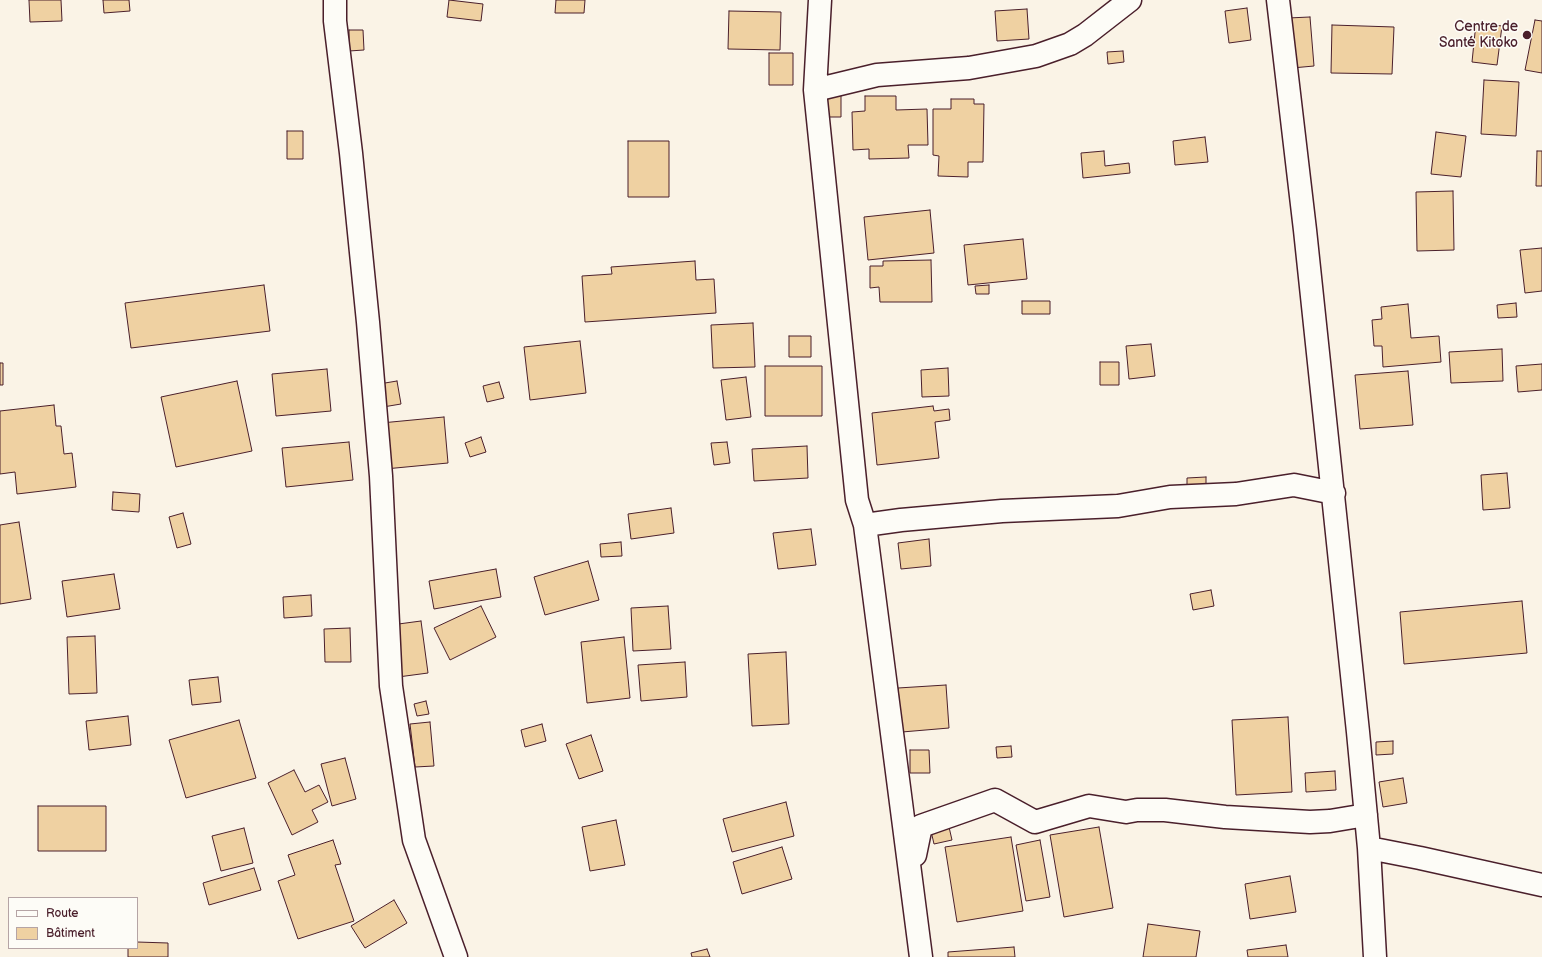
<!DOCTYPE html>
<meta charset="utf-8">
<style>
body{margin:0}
#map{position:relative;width:1542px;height:957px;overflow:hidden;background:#faf3e6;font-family:"Balsamiq Sans",sans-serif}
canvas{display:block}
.legend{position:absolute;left:8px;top:897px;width:130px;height:52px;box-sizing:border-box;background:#fdfcf7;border:1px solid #b5a4a5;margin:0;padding:5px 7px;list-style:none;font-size:12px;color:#4a1f2b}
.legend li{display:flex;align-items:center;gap:8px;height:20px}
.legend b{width:20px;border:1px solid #b5a4a5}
</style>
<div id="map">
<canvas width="1542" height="957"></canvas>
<ul class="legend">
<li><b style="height:5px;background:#fdfcf7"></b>Route</li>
<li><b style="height:11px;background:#efd1a2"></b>Bâtiment</li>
</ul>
</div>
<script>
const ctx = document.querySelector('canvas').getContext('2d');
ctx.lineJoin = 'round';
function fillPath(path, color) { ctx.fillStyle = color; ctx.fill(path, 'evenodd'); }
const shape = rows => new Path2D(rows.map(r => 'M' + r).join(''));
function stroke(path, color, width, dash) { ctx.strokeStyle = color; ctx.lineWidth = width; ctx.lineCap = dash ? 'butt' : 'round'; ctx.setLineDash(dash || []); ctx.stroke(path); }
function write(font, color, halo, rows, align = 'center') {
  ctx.font = font + ' "Balsamiq Sans",sans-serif'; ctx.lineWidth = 3; ctx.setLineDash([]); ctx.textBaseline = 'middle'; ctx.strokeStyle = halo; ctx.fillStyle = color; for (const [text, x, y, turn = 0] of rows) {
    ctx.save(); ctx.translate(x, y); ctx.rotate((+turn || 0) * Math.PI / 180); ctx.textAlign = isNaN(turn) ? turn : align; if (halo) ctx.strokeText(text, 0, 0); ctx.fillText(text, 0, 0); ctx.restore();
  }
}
const building = shape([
 [29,0,61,0,62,21,30,22,29,0],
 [103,0,129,0,130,11,104,13,103,0],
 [449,0,483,4,481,21,447,17,449,0],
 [556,0,585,0,584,13,555,13,556,0],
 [1247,8,1251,40,1229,43,1225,11,1247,8],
 [1027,9,1029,39,997,41,995,11,1027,9],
 [729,11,781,12,780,50,728,49,729,11],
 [1310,17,1314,66,1292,68,1288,18,1310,17],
 [1535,20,1542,21,1542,73,1525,70,1535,20],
 [1476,23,1502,26,1497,65,1472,62,1476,23],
 [1332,25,1394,27,1392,74,1331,73,1332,25],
 [349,30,363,30,364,50,349,51,349,30],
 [1123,51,1124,62,1108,64,1107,52,1123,51],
 [769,53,793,53,793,85,769,85,769,53],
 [1484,80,1519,82,1516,136,1481,134,1484,80],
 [841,92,841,117,825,117,824,93,841,92],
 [865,96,896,96,896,110,927,109,928,145,908,145,909,158,869,159,869,149,853,150,852,112,865,111,865,96],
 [951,99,974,99,974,104,984,104,983,162,968,162,968,177,938,176,939,156,933,155,933,109,951,109,951,99],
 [287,131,303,131,303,159,287,159,287,131],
 [1436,132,1466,136,1461,177,1431,174,1436,132],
 [1205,137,1208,162,1175,165,1173,141,1205,137],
 [628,141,669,141,669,197,628,197,628,141],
 [1104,151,1105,166,1129,163,1130,173,1083,178,1081,153,1104,151],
 [1537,151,1542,151,1542,186,1536,186,1537,151],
 [1453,191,1454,250,1417,251,1416,192,1453,191],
 [930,210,934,253,868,260,864,217,930,210],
 [1023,239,1027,279,968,285,964,245,1023,239],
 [1542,248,1542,291,1525,293,1520,250,1542,248],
 [931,260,932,302,880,302,879,287,870,288,870,266,883,266,883,261,931,260],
 [695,261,696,280,714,279,716,313,585,322,582,276,612,274,611,267,695,261],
 [264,285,270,331,131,348,125,303,264,285],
 [989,285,989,294,976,294,975,286,989,285],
 [1022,301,1050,301,1050,314,1022,314,1022,301],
 [1516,303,1517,317,1498,318,1497,305,1516,303],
 [1408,304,1411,338,1439,336,1441,362,1383,367,1382,346,1374,346,1372,320,1382,319,1381,307,1408,304],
 [753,323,755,367,713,368,711,325,753,323],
 [789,336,811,336,811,357,789,357,789,336],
 [580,341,586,393,530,400,524,347,580,341],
 [1151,344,1155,376,1129,379,1126,346,1151,344],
 [1502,349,1503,381,1451,383,1449,352,1502,349],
 [1100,362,1119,362,1119,385,1100,385,1100,362],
 [0,363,3,363,3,385,0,385,0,363],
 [1542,364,1542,390,1518,392,1516,366,1542,364],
 [765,366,822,366,822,416,765,416,765,366],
 [948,368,949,396,922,397,921,370,948,368],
 [327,369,331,411,276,416,272,374,327,369],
 [1408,371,1413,425,1360,429,1355,375,1408,371],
 [746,377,751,417,726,420,721,380,746,377],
 [237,381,252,451,176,467,161,397,237,381],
 [397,381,401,404,383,407,379,384,397,381],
 [499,382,504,398,487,402,483,386,499,382],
 [54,405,56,426,61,426,64,454,72,453,76,487,17,494,15,472,0,474,0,411,54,405],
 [933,406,934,411,949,409,950,420,935,422,939,458,877,465,872,413,933,406],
 [444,417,448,463,385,469,381,423,444,417],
 [481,437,486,452,470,457,465,443,481,437],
 [349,442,353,480,286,487,282,448,349,442],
 [727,442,730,463,714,465,711,443,727,442],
 [807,446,808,478,754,481,752,449,807,446],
 [1507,473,1510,508,1483,510,1481,475,1507,473],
 [1206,477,1206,489,1187,489,1187,478,1206,477],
 [113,492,140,494,139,512,112,510,113,492],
 [671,508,674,533,631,539,628,514,671,508],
 [183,513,191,544,177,548,169,517,183,513],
 [19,522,31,599,0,604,0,525,19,522],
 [811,529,816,565,778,569,773,533,811,529],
 [929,539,931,566,901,569,898,543,929,539],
 [621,542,622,556,601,557,600,544,621,542],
 [588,561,599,600,545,615,534,577,588,561],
 [496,569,501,597,434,609,429,581,496,569],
 [114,574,120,609,67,617,62,581,114,574],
 [1211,590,1214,606,1193,610,1190,594,1211,590],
 [311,595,312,616,284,618,283,597,311,595],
 [1522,601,1527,653,1404,664,1400,612,1522,601],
 [481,606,496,637,450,660,434,628,481,606],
 [668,606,671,649,633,651,631,608,668,606],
 [421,621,428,673,398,677,391,625,421,621],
 [350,628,351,662,325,662,324,629,350,628],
 [95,636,97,693,69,694,67,637,95,636],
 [624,637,630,698,587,703,581,642,624,637],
 [786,652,789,724,752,726,748,654,786,652],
 [685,662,687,697,641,701,638,665,685,662],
 [218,677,221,702,192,705,189,680,218,677],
 [946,685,949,728,902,732,898,688,946,685],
 [426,701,429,714,417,716,414,704,426,701],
 [128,716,131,745,89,750,86,721,128,716],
 [1288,717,1292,792,1236,795,1232,720,1288,717],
 [239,720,256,778,186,798,169,740,239,720],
 [430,722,434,766,415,767,410,724,430,722],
 [542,724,546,741,525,747,521,730,542,724],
 [591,735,603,771,579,779,566,744,591,735],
 [1393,741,1393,754,1376,755,1376,742,1393,741],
 [1011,746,1012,757,997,758,996,747,1011,746],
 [910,750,929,750,930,773,910,773,910,750],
 [345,758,356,799,332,806,321,764,345,758],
 [294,770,305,792,319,785,328,802,312,810,318,822,292,835,268,783,294,770],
 [1335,771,1336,790,1306,792,1305,773,1335,771],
 [1403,778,1407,803,1383,807,1379,782,1403,778],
 [786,802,794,836,732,852,723,819,786,802],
 [38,806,106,806,106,851,38,851,38,806],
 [616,820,625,865,590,871,582,827,616,820],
 [949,827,952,840,934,844,931,831,949,827],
 [1099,827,1113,908,1064,917,1050,835,1099,827],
 [244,828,253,863,221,871,212,836,244,828],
 [1011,837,1023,911,957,922,945,847,1011,837],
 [333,840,341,864,335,865,354,921,298,939,278,881,295,875,288,855,333,840],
 [1040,840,1050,897,1026,901,1016,845,1040,840],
 [782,847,792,879,742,894,733,862,782,847],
 [254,868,261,890,209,905,203,883,254,868],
 [1290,876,1296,912,1250,919,1245,884,1290,876],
 [394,900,407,923,365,948,351,926,394,900],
 [1148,924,1200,931,1196,957,1143,957,1148,924],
 [137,942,168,943,168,957,128,957,128,948,137,948,137,942],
 [1286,945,1288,957,1248,957,1247,950,1286,945],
 [1014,947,1015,957,948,957,948,952,1014,947],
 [707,949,710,957,692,957,691,953,707,949]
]);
const street = shape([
 [335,0,335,21,351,153,368,322,381,476,391,686,414,840,456,957],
 [820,0,815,90,857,500,865,525,921,957],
 [1278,0,1305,230,1358,732,1369,848,1375,957],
 [815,90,877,75,969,68,1036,56,1070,44,1085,35,1130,0],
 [865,525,901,520,1002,511,1118,506,1170,497,1236,494,1294,485,1334,493],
 [1369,848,1420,858,1542,885],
 [915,855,921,826,995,800,1035,822,1089,806,1126,812,1137,810,1165,810,1225,817,1310,822,1330,821,1366,815]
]);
const markers = [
 [1527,35,5,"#4a1f2b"]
];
const poiNames = [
 ["Centre de",1518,27],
 ["Santé Kitoko",1518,43]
];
fillPath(building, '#efd1a2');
stroke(building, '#4a1f2b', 1);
stroke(street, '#4a1f2b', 25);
stroke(street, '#fdfcf7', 22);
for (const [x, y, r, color] of markers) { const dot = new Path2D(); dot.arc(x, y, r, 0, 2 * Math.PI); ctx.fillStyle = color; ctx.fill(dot); stroke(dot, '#fdfcf7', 1.5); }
write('14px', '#4a1f2b', '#fdfcf7', poiNames, 'right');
</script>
